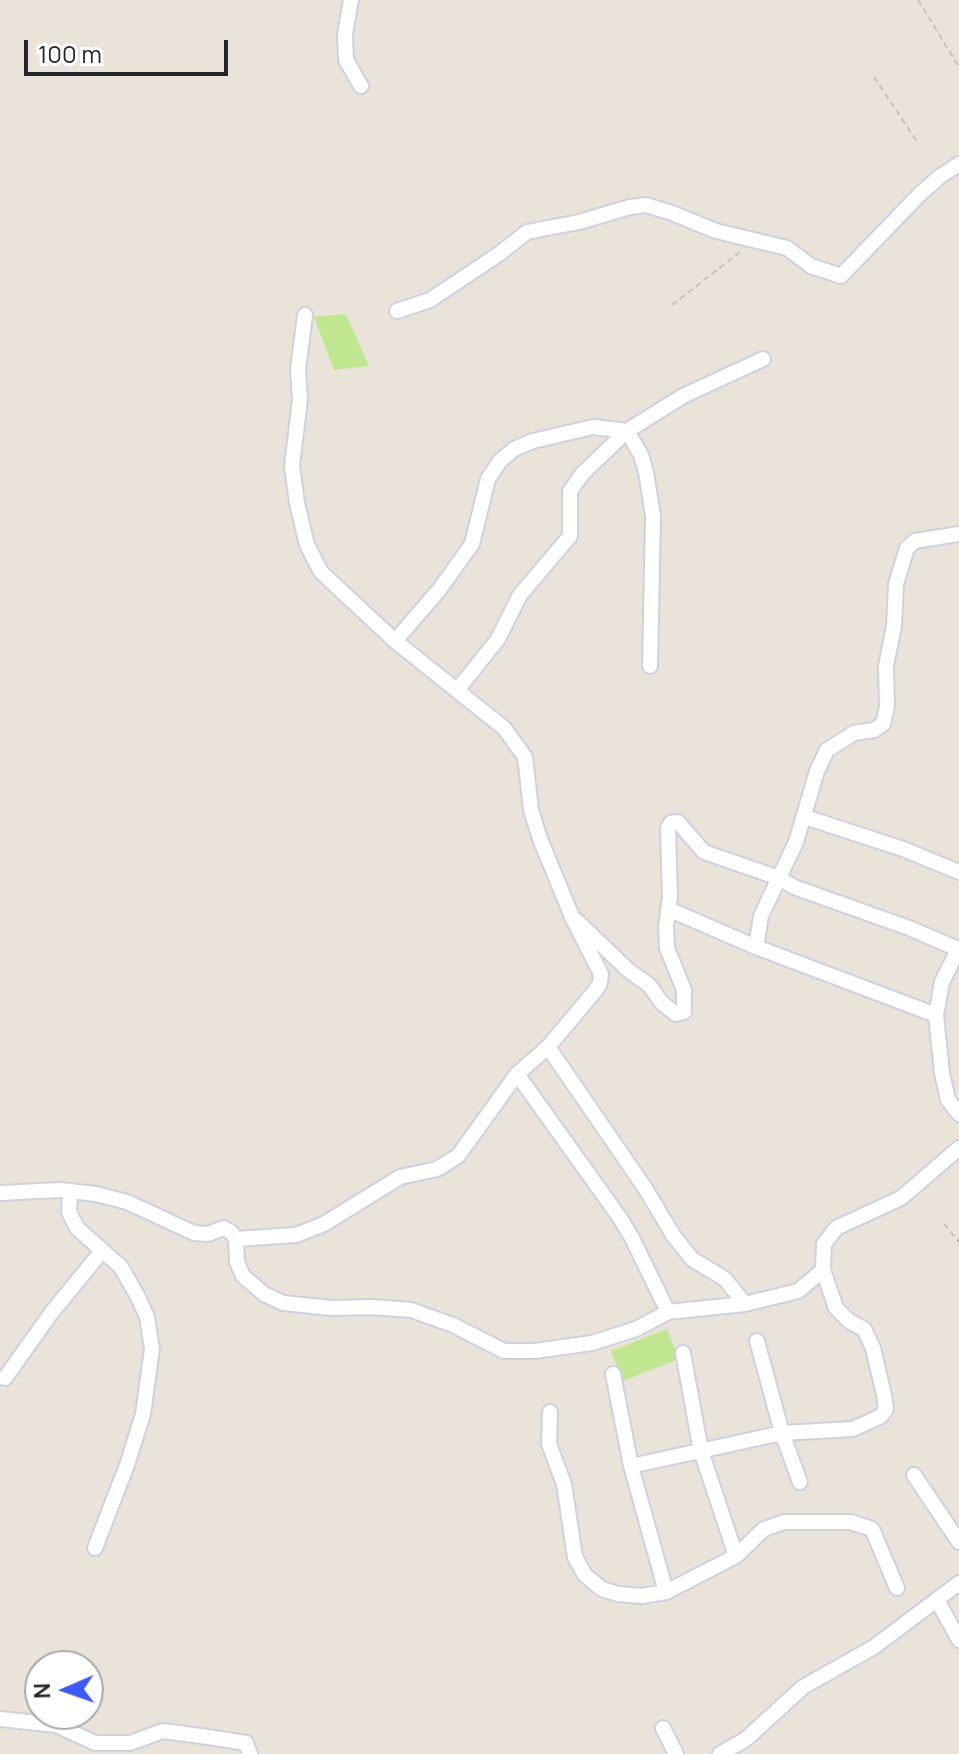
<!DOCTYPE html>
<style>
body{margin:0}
#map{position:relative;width:959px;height:1754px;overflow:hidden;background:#eae3d9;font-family:Manrope,sans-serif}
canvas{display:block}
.north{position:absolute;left:24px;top:1650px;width:80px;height:80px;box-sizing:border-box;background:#fff;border:2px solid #a9a9a9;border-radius:50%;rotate:268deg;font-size:22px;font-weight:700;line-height:32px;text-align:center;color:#272727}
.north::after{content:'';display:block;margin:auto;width:28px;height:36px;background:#3d5bf3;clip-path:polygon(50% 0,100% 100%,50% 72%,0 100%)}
.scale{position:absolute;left:24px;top:40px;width:204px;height:36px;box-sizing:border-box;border:4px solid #272727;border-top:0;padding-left:10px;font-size:24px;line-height:28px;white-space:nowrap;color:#272727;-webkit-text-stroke:6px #fff;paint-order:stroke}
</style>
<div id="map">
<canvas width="959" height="1754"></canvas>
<div class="north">N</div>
<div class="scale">100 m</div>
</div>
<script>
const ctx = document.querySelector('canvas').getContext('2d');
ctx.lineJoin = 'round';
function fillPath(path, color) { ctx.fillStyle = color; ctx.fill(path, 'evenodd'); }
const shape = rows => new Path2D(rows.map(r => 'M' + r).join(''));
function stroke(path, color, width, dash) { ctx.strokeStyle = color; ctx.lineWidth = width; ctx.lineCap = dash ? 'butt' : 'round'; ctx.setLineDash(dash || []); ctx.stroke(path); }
const pitch = shape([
 [346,314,369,366,334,370,314,317],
 [667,1329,679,1359,623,1381,611,1351]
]);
const path = shape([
 [918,0,959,67],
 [874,77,916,140,914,142],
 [672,305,740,252],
 [944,1224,959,1242]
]);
const street = shape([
 [351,0,345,34,346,60,361,86],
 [397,311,430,300,499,254,527,232,579,222,630,207,646,205,672,213,716,231,787,248,811,266,841,276,919,195,939,177,959,164],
 [395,641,439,590,472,544,488,479,500,461,514,449,533,441,593,427,627,431,641,455,646,472,653,516,650,666],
 [458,689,498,639,520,595,570,536,570,491,583,473,627,431,683,396,763,359],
 [805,817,903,849,959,872],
 [668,909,756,947,936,1015],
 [577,921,628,970,649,985,662,1003,676,1014,684,1012,684,990,667,948,666,926,670,898,668,828,671,823,678,822,704,852,779,878,796,842,817,771,827,750,854,733,874,730,883,724,887,707,886,666,894,626,896,584,907,548,915,541,959,534],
 [756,947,761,916,779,878,794,887,909,928,958,949],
 [959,948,942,982,936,1015,942,1073,948,1100,959,1114],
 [548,1047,645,1188,673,1235,692,1259,725,1279,745,1304],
 [517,1074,620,1218,632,1238,668,1312],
 [70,1191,69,1212,77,1228,121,1267,138,1297,147,1317,152,1349,143,1414,127,1465,95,1548],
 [0,1193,60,1190,96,1194,127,1202,194,1233,208,1234,224,1228,231,1232,236,1239,237,1262,243,1276,264,1294,283,1303,332,1308,372,1307,411,1310,453,1325,504,1351,535,1351,592,1343,636,1329,668,1312,745,1304,798,1291,823,1270,824,1244,836,1228,901,1198,959,1148],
 [236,1239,296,1235,324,1224,400,1177,437,1169,458,1156,517,1074,548,1047,595,991,600,983,601,974,573,919,540,839,531,810,525,757,504,728,395,641,321,572,307,545,297,503,292,466,300,399,298,369,305,315],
 [757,1341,782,1433,800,1482],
 [683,1353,701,1451,736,1556],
 [613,1374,631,1466,666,1592],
 [5,1378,52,1312,102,1251],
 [550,1412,549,1444,564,1484,575,1557,585,1575,602,1589,618,1594,642,1596,666,1592,736,1556,764,1529,784,1522,851,1522,872,1529,897,1588],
 [631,1466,782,1433,853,1429,881,1416,886,1409,884,1395,873,1348,864,1329,849,1321,836,1308,823,1270],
 [914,1475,959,1542],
 [937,1600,959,1640],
 [0,1719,56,1725,95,1743,130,1743,163,1731,208,1737,246,1743,250,1754],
 [663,1728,676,1754],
 [720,1754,746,1739,803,1687,874,1647,959,1583]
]);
fillPath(pitch, '#c1e692');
stroke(street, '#ced1e0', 18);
stroke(path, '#c3c3c3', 2, [6, 4]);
stroke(street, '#fff', 14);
</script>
